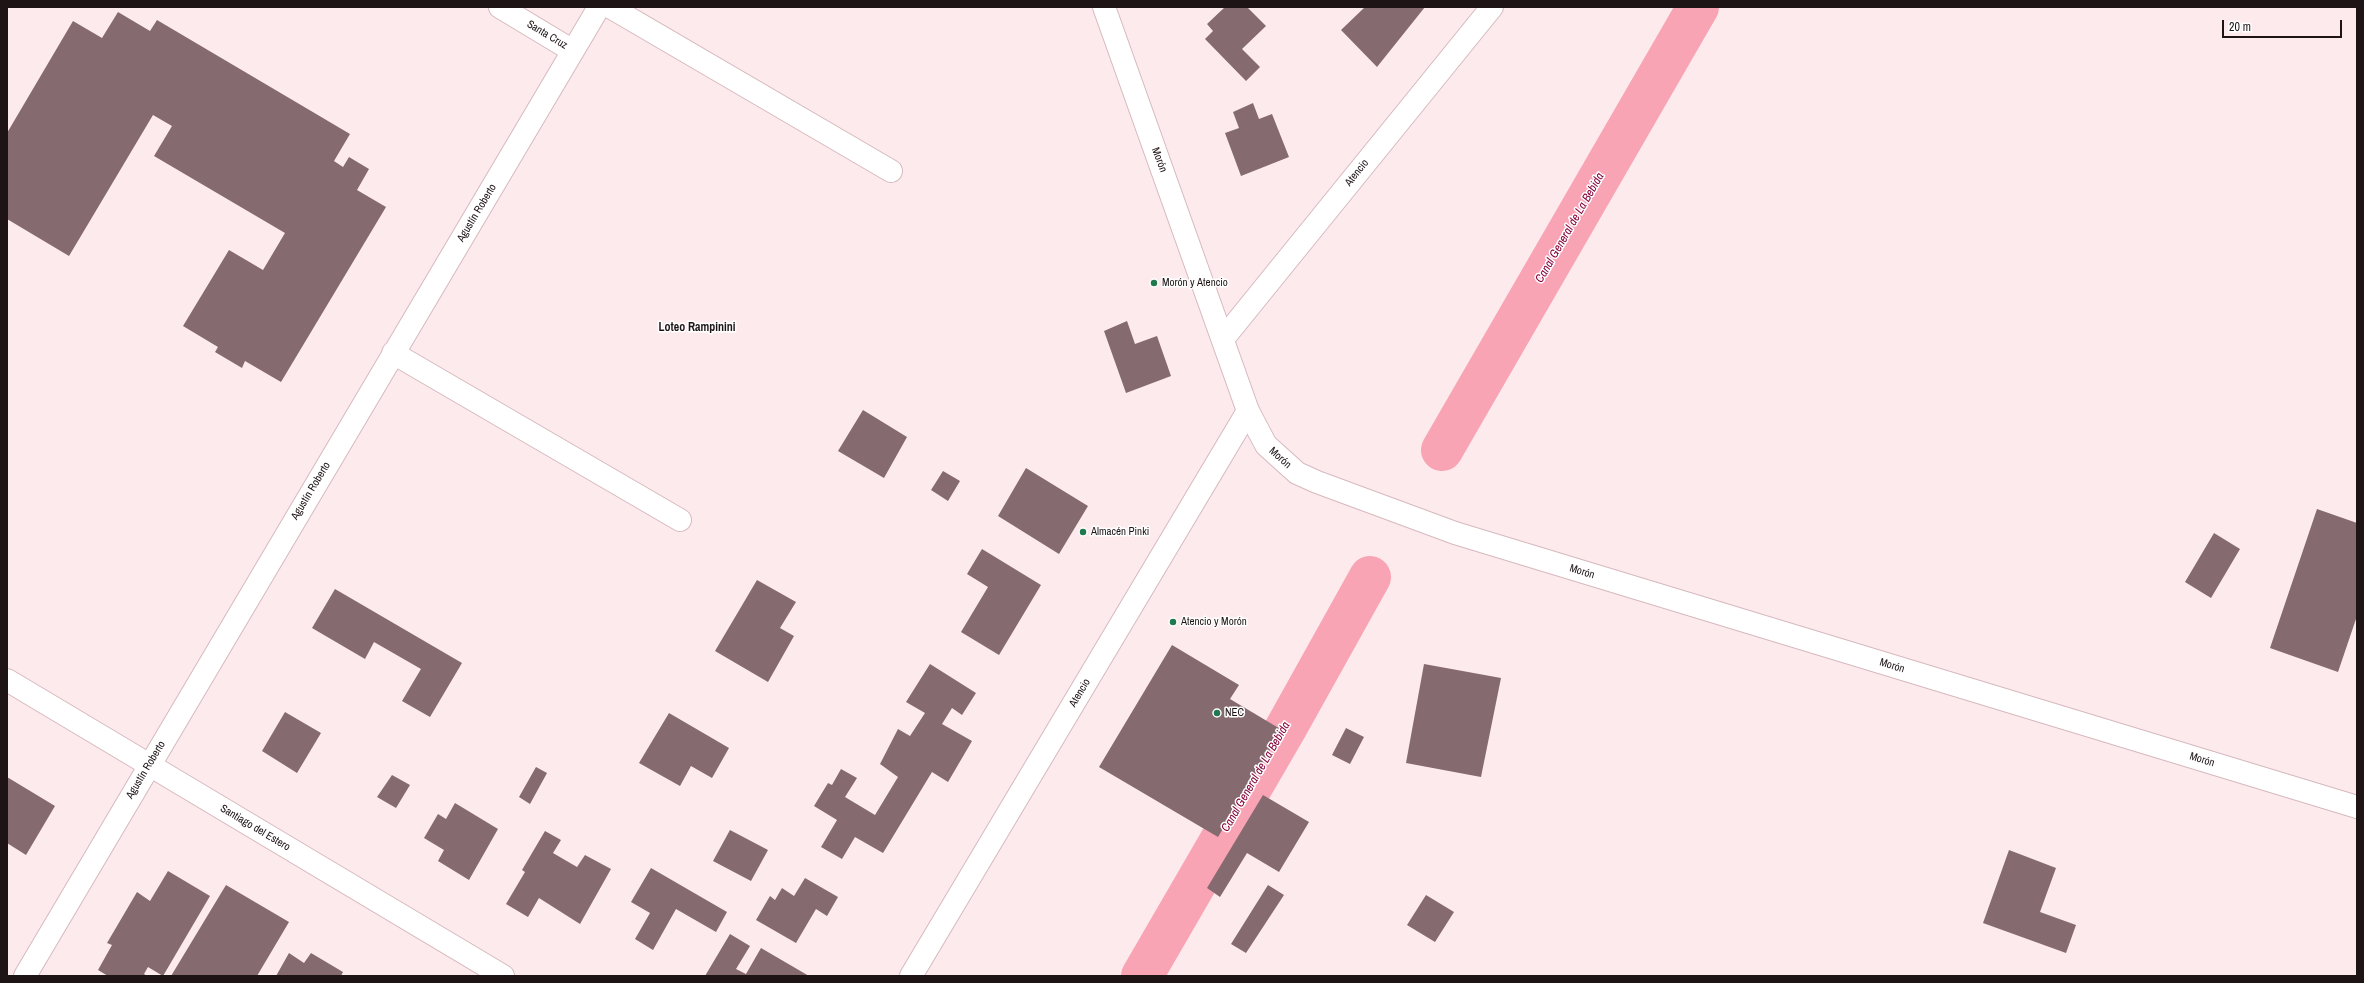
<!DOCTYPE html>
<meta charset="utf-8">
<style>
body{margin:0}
#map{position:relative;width:2364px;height:983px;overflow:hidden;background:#fdeaed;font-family:"Archivo Narrow",sans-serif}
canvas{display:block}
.frame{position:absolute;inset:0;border:8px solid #1e1416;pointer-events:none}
.scale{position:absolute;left:2222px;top:20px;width:120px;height:18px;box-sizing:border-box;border:2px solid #1e1416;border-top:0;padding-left:5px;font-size:12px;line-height:14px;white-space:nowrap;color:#1e1416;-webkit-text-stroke:3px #fff;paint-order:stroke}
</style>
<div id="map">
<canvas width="2364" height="983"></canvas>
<div class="frame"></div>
<div class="scale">20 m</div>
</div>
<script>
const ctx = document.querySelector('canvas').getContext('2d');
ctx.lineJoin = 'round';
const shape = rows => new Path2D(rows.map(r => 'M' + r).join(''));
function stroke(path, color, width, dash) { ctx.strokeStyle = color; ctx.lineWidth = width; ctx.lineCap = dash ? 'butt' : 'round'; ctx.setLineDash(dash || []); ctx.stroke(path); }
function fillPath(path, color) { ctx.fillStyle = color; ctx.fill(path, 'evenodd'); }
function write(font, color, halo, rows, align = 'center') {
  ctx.font = font + ' "Archivo Narrow",sans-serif'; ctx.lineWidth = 3; ctx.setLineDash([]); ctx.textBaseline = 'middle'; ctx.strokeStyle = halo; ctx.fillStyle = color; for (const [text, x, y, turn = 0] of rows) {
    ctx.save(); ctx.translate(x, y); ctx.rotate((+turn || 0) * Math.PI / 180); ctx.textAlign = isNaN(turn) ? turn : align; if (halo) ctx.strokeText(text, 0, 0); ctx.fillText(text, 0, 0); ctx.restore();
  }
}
const canal = shape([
 [1442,450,1698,7],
 [1142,976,1287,726,1370,577]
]);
const building = shape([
 [1225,7,1247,7,1266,26,1242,49,1260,67,1246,81,1205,39,1213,31,1207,24],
 [1365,7,1425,7,1377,67,1341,30],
 [118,12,150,31,157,20,350,134,334,161,343,167,349,157,369,169,357,190,386,207,281,382,245,361,242,368,215,352,218,347,183,326,229,250,263,270,285,233,154,156,172,126,153,115,69,256,7,219,7,133,73,21,102,38],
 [1253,103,1259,119,1272,114,1289,157,1241,176,1225,133,1239,128,1233,112],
 [1127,321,1135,344,1157,336,1171,376,1126,393,1104,331],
 [863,410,907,437,884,478,838,451],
 [1026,468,1088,506,1059,554,998,516],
 [943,471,960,481,948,501,931,490],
 [2317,509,2357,523,2357,616,2338,672,2270,648],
 [2214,533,2240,549,2211,598,2185,582],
 [982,549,1041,585,999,655,961,632,988,587,967,574],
 [757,580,796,602,780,628,794,636,768,682,715,651],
 [335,589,462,663,430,717,402,701,421,669,374,642,365,659,312,628],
 [1172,645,1239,685,1230,699,1282,730,1218,837,1099,767],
 [930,664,976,693,962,715,952,708,942,724,972,741,948,782,932,772,883,853,855,837,842,859,821,847,837,820,814,806,828,783,832,785,841,769,857,778,845,797,875,815,898,777,880,764,898,729,910,736,925,713,906,702],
 [1424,664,1501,678,1481,777,1406,763],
 [285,712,321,733,297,773,262,751],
 [669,713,729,748,712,778,691,766,680,786,639,763],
 [1346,728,1364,737,1350,764,1332,755],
 [536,767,547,773,530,804,519,797],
 [392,775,410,785,396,808,377,797],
 [7,777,55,806,26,855,7,843],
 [1263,795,1309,822,1279,872,1247,853,1220,897,1207,888],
 [455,803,498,829,469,880,438,861,444,850,424,838,438,814,446,819],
 [730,830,768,850,751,881,713,861],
 [545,831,561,840,553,853,577,867,585,855,611,869,580,924,539,898,528,917,506,904,525,872,522,870],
 [2009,850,2056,868,2040,912,2076,925,2066,953,1983,923],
 [651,868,727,912,716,932,676,909,653,950,635,939,650,913,631,902],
 [168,871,210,896,163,976,148,967,144,974,147,976,108,976,98,970,112,945,107,943,137,892,150,901],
 [805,878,838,897,827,916,816,909,796,943,756,920,770,896,775,900,782,888,794,896],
 [226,885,289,922,257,976,171,976],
 [1268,885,1284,895,1246,953,1231,944],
 [1426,895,1454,912,1435,942,1407,925],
 [730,934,750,946,736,969,746,974,761,948,809,976,705,976],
 [289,953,304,963,311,953,343,972,341,976,276,976]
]);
const minor = shape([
 [500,7,573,51],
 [610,7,891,171],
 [1223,339,1492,7],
 [393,353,680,520],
 [7,680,503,976],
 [25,976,599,7],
 [911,976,1248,411]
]);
const tertiary = shape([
 [1104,7,1248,411,1266,445,1297,473,1317,482,1455,533,2357,807]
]);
const markers = [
 [1154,283,4,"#20794e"],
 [1083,532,4,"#20794e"],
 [1173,622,4,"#20794e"],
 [1217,713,4,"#20794e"]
];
const streetNames = [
 ["Santa Cruz",547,35,31],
 ["Morón",1159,160,70],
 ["Atencio",1357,173,-51],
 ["Agustín Roberto",477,213,-59],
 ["Morón",1280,458,42],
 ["Agustín Roberto",311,491,-59],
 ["Morón",1582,572,17],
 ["Morón",1892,666,17],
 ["Atencio",1080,693,-59],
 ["Morón",2202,760,17],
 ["Agustín Roberto",146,770,-59],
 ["Santiago del Estero",255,828,31]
];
const poiNames = [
 ["Morón y Atencio",1162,283],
 ["Almacén Pinki",1091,532],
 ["Atencio y Morón",1181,622],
 ["NEC",1225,713]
];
const waterNames = [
 ["Canal General de La Bebida",1570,228,-60],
 ["Canal General de La Bebida",1256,777,-60]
];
const neighbourhoodNames = [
 ["Loteo Rampinini",697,328]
];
stroke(canal, '#f9a4b4', 42);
fillPath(building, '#856a6f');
stroke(minor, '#d6b9be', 24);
stroke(tertiary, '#d6b9be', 24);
stroke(minor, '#fff', 22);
stroke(tertiary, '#fff', 22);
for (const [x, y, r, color] of markers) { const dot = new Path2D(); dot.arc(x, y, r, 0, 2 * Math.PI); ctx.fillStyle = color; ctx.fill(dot); stroke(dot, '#fff', 1.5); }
write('11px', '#1e1416', '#fff', streetNames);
write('11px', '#1e1416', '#fff', poiNames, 'left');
write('italic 12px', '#850238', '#fff', waterNames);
write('bold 12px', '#1e1416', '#fff', neighbourhoodNames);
</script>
